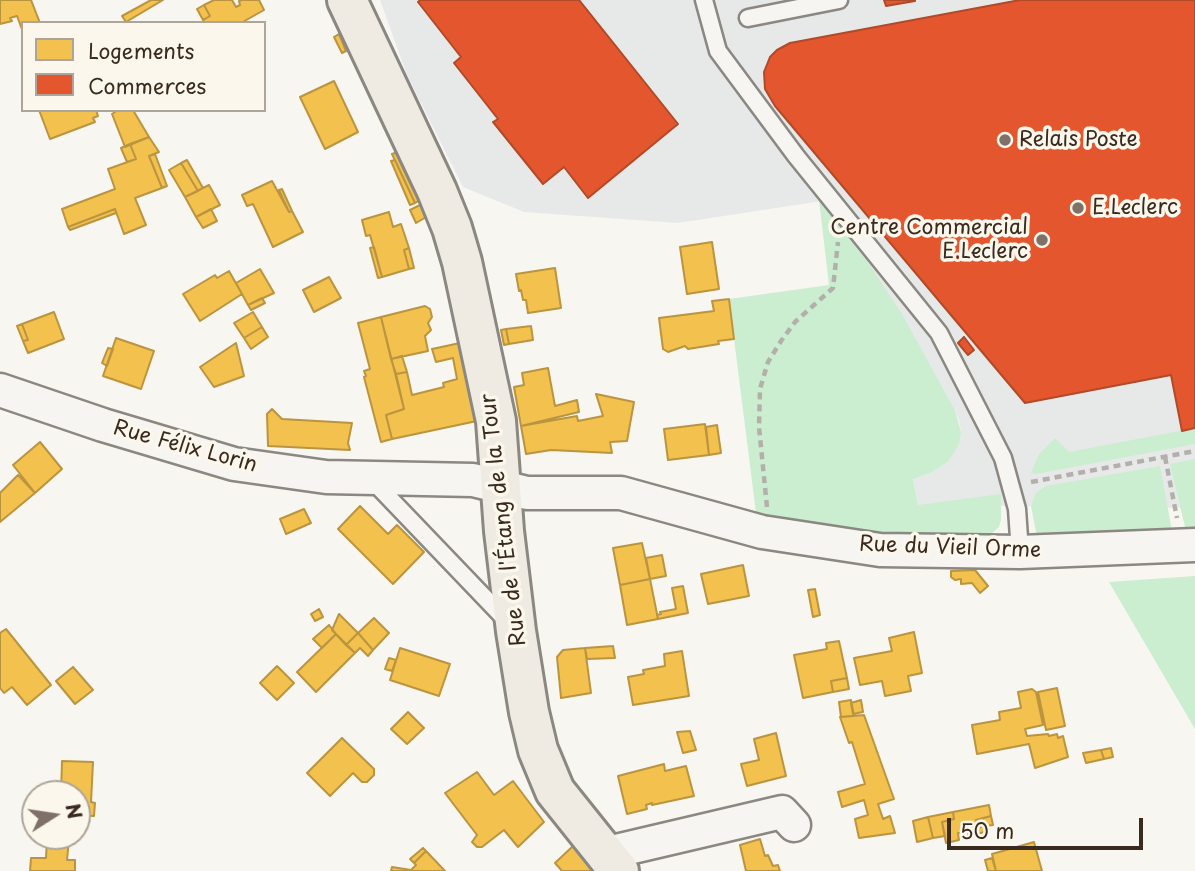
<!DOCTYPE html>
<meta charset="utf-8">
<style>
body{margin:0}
#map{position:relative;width:1195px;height:871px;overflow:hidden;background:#f8f6f0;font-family:"Playpen Sans",sans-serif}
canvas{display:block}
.legend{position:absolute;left:21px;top:21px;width:245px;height:91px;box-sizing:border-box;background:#fbf7ec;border:2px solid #aea59a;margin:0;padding:9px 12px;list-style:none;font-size:21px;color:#3b2a1e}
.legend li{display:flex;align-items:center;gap:14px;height:35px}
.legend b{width:35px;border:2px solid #aea59a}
.north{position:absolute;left:21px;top:780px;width:70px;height:70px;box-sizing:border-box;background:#fbf7ec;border:2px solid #aea59a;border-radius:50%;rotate:78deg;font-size:19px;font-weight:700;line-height:28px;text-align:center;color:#3b2a1e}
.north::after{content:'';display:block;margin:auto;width:24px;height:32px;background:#7d7168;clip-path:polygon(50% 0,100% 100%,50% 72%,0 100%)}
.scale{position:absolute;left:947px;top:818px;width:196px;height:32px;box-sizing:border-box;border:4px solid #3b2a1e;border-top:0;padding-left:9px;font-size:21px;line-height:24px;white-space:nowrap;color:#3b2a1e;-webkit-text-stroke:5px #fbf7ec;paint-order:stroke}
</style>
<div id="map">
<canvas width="1195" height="871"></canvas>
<ul class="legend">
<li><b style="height:19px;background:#f2c14e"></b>Logements</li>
<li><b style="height:19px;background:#e4572e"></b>Commerces</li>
</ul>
<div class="north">N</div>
<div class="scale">50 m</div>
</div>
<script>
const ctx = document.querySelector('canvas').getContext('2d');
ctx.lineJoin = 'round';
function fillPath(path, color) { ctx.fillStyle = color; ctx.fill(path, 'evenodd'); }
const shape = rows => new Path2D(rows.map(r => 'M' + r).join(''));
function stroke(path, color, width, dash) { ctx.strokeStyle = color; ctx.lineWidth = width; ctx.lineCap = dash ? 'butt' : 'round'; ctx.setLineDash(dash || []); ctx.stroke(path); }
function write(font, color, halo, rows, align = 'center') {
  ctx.font = font + ' "Playpen Sans",sans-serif'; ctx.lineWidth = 7; ctx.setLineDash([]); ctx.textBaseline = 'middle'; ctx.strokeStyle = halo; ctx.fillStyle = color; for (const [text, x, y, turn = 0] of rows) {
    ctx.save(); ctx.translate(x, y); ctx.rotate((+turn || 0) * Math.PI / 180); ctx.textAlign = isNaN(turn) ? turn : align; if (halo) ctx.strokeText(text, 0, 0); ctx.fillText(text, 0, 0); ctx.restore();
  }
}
const built = shape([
 [380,0,1195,0,1195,508,918,505,913,478,932,472,948,462,961,432,959,420,955,410,921,349,828,200,678,223,524,212,463,187,407,75]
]);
const green = shape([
 [819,200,867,261,902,314,955,410,961,432,959,444,948,462,932,472,913,479,918,505,1001,494,1001,520,999,527,991,534,968,540,828,530,756,513,729,299,829,285],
 [1195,428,1195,444,1036,474,1031,473,1039,454,1055,438,1069,452],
 [1195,459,1195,530,1186,531,1170,464],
 [1160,466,1172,531,1037,537,1031,506,1036,493,1046,486],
 [1195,576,1195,729,1109,582]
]);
const homes = shape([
 [0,0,31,0,40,23,23,23,23,32,17,16,10,18,12,21,0,24,0,0],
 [151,0,163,0,126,22,122,16,151,0],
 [214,0,232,0,236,7,240,5,239,1,242,0,259,0,264,10,241,23,205,23,203,20,210,16,204,5,214,0],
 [204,5,210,16,203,20,197,9,204,5],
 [339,34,346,51,342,53,334,37,339,34],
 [334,81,358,132,325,149,300,97,334,81],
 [39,110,96,110,98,116,93,118,95,122,50,139,39,110],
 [114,110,133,110,149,137,125,147,112,114,115,112,114,110],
 [149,137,159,152,149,156,162,188,135,198,146,225,124,234,115,209,68,227,62,209,115,189,108,169,136,159,130,144,149,137],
 [130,144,136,159,127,162,121,148,130,144],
 [398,152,420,200,415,203,392,154,398,152],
 [155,154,167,186,162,188,149,156,155,154],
 [187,160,203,188,198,191,181,163,187,160],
 [395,160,415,203,410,205,391,161,395,160],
 [181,163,198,191,185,197,169,170,181,163],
 [272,181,289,212,292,211,303,232,273,247,253,204,247,206,242,195,272,181],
 [209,185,220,205,196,217,185,197,209,185],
 [282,189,292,211,289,212,279,190,282,189],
 [422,204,428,216,416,223,410,210,422,204],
 [115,209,116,213,70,230,68,227,115,209],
 [211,209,217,221,203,228,196,217,211,209],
 [389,212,393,227,401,224,409,248,404,250,409,269,382,277,370,235,366,236,362,220,389,212],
 [712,242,719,289,687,294,680,247,712,242],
 [374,247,382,277,378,278,370,248,374,247],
 [409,248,414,268,409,269,404,250,409,248],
 [555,268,561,308,528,313,526,300,523,300,521,290,519,291,516,274,555,268],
 [260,269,274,293,248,305,236,283,260,269],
 [229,271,242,294,200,321,183,294,215,275,217,278,229,271],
 [329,277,341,298,314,312,303,290,329,277],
 [262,298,265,303,251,310,248,305,262,298],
 [729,299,734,339,718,341,719,344,688,349,685,346,668,352,663,349,659,318,714,311,712,301,729,299],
 [425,306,430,309,432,317,428,323,431,330,425,336,428,351,391,359,381,317,425,306],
 [54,312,64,339,28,353,23,341,28,340,22,324,54,312],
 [253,312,262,327,244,338,234,323,253,312],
 [381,317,404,409,386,415,392,439,381,442,364,377,366,376,364,371,370,369,358,323,381,317],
 [22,324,28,340,23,341,17,326,22,324],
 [531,326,533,340,509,344,506,329,531,326],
 [262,327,268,337,251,349,244,338,262,327],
 [506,329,509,344,504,345,501,330,506,329],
 [116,338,154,351,141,389,103,376,116,338],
 [236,343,244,376,214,387,200,367,236,343],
 [460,343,477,421,392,439,386,415,404,409,396,374,407,372,412,395,444,387,443,383,457,379,453,358,436,362,432,349,460,343],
 [108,348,113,349,107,366,102,363,108,348],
 [402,356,407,372,396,374,391,359,402,356],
 [548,368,555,406,577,400,579,412,521,426,514,387,524,385,522,373,548,368],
 [596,394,634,402,627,441,610,442,612,453,551,450,526,454,521,426,577,416,578,421,603,416,596,394],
 [272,409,282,419,352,423,348,443,350,450,268,446,267,414,272,409],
 [705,424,709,455,668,460,664,429,705,424],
 [717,425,721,453,709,455,706,427,717,425],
 [40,442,62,469,35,493,13,465,40,442],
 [18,475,35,493,0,522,0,493,18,475],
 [360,506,388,534,397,525,424,552,393,584,338,529,360,506],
 [304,509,311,523,286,534,280,519,304,509],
 [642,543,650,579,620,585,613,548,642,543],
 [662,555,666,576,650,579,646,558,662,555],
 [743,565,749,596,708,604,701,574,743,565],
 [975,570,988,586,980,593,972,583,961,584,961,579,955,580,951,577,951,571,975,570],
 [650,579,658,619,627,625,620,585,650,579],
 [683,586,688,613,658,619,657,615,661,614,660,612,676,609,672,588,683,586],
 [815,589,820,615,813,617,808,590,815,589],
 [319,609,323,617,315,621,311,614,319,609],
 [339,614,358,633,346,645,332,630,339,614],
 [374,618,389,633,373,650,358,633,374,618],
 [329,625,336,634,322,648,313,639,329,625],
 [6,629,51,685,27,705,12,687,4,693,0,688,0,633,6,629],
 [914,632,922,673,908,676,911,691,885,696,882,681,860,685,854,658,892,651,889,638,914,632],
 [358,633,373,650,368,656,360,648,355,653,346,645,358,633],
 [336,634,355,653,316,692,297,672,336,634],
 [839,641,847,678,831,681,833,692,803,698,794,655,827,649,826,643,839,641],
 [613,646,615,658,587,659,585,648,613,646],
 [400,648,450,664,439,696,390,680,400,648],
 [585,648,591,693,561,698,557,657,563,650,585,648],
 [682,651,689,696,633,705,628,677,644,674,643,670,665,666,664,654,682,651],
 [389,658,396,660,392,671,385,669,389,658],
 [277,666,294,683,277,700,260,683,277,666],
 [73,667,93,690,75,704,56,681,73,667],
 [847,678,849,689,833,692,831,681,847,678],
 [1057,688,1065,726,1046,730,1038,692,1057,688],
 [1032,689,1036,692,1043,725,1025,729,1027,736,1048,734,1049,736,1057,734,1058,738,1063,736,1068,757,1035,768,1029,744,977,754,972,725,1000,720,999,712,1021,708,1018,692,1032,689],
 [851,700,854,716,841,717,839,702,851,700],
 [861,700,863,712,853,714,851,703,861,700],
 [408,712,424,728,407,744,391,729,408,712],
 [864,715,894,799,878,804,883,819,890,816,895,833,859,838,855,819,868,815,864,800,842,807,838,792,865,784,852,742,849,743,840,717,864,715],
 [690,731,696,750,683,753,677,732,690,731],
 [776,733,786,776,747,786,741,764,759,760,754,739,776,733],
 [342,738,374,769,374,775,367,782,362,782,353,773,330,796,307,773,342,738],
 [1111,748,1113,757,1104,759,1101,750,1111,748],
 [1101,750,1104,759,1086,763,1083,753,1101,750],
 [62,761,93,762,91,802,95,803,94,816,77,815,77,794,61,794,62,761],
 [664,764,665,771,686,766,694,796,652,805,652,803,646,805,647,809,627,814,618,776,664,764],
 [477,772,494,795,513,781,544,822,518,847,504,830,482,847,477,847,472,842,477,835,445,793,477,772],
 [989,805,991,816,976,820,978,827,987,824,989,831,968,836,968,831,958,833,959,840,946,843,942,822,954,819,953,812,989,805],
 [953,812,954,819,942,822,945,836,933,838,928,817,953,812],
 [77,815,86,816,85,830,77,830,77,815],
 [991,816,993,825,978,827,976,820,991,816],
 [928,817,933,838,917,842,913,821,928,817],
 [47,839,69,839,67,860,75,860,75,871,30,871,31,858,46,858,47,839],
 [760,839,765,856,768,855,773,866,778,865,780,871,746,871,740,845,760,839],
 [1034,842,1042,871,996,871,992,854,1034,842],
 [573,846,597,871,562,871,555,863,573,846],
 [423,848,426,851,414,863,410,859,423,848],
 [426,851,445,871,391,871,392,867,411,870,416,865,414,863,426,851],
 [992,858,996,871,988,871,985,860,992,858]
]);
const shops = shape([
 [420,0,579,0,678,124,588,198,564,167,543,184,493,122,498,119,454,63,461,57,418,2,420,0],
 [884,0,915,0,915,1,886,6,884,0],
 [1020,0,1195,0,1195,428,1182,431,1171,375,1025,403,775,106,765,89,764,72,770,57,777,50,790,43,1020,0],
 [964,337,974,350,968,355,958,343,964,337]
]);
const path = shape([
 [1165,457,1177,518],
 [1031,482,1195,451],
 [767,507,759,427,760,389,768,362,781,341,795,322,833,288,838,242]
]);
const service = shape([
 [704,0,718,51,796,156,939,333,1003,458,1017,509,1020,552],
 [748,18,839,0],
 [372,480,509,623]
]);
const minor = shape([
 [0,390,103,425,234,464,326,477,473,480,527,493,621,493,762,532,880,550,1020,552,1195,545],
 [603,854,782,812,794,825]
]);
const primary = shape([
 [347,0,437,191,452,228,462,262,496,421,504,531,516,631,529,712,538,750,555,791,619,871]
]);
const markers = [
 [1005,140,7,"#7d7168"],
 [1078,208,7,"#7d7168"],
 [1042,240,7,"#7d7168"]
];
const poiNames = [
 ["Relais Poste",1019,140],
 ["E.Leclerc",1092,208],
 ["Centre Commercial",1028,228,"right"],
 ["E.Leclerc",1028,252,"right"]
];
const streetNames = [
 ["Rue Félix Lorin",185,447,15],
 ["Rue de l'Étang de la Tour",504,520,-97],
 ["Rue du Vieil Orme",950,548,2]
];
fillPath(built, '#e7e9e9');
fillPath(green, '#caeecf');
fillPath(homes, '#f2c14e');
stroke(homes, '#bb9440', 2);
fillPath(shops, '#e4572e');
stroke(shops, '#b14a29', 2);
stroke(service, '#8b8781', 21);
stroke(minor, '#8b8781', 37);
stroke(primary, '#8b8781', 44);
stroke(path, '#b3b0ac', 4.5, [7, 5]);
stroke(service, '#f6f5f1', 16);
stroke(minor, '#f6f5f1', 32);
stroke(primary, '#efeae2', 38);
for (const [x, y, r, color] of markers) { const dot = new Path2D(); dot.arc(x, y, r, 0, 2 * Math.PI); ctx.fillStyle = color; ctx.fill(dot); stroke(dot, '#fbf7ec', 2.5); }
write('21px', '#3b2a1e', '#fbf7ec', poiNames, 'left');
write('21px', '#3b2a1e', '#fbf7ec', streetNames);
</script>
